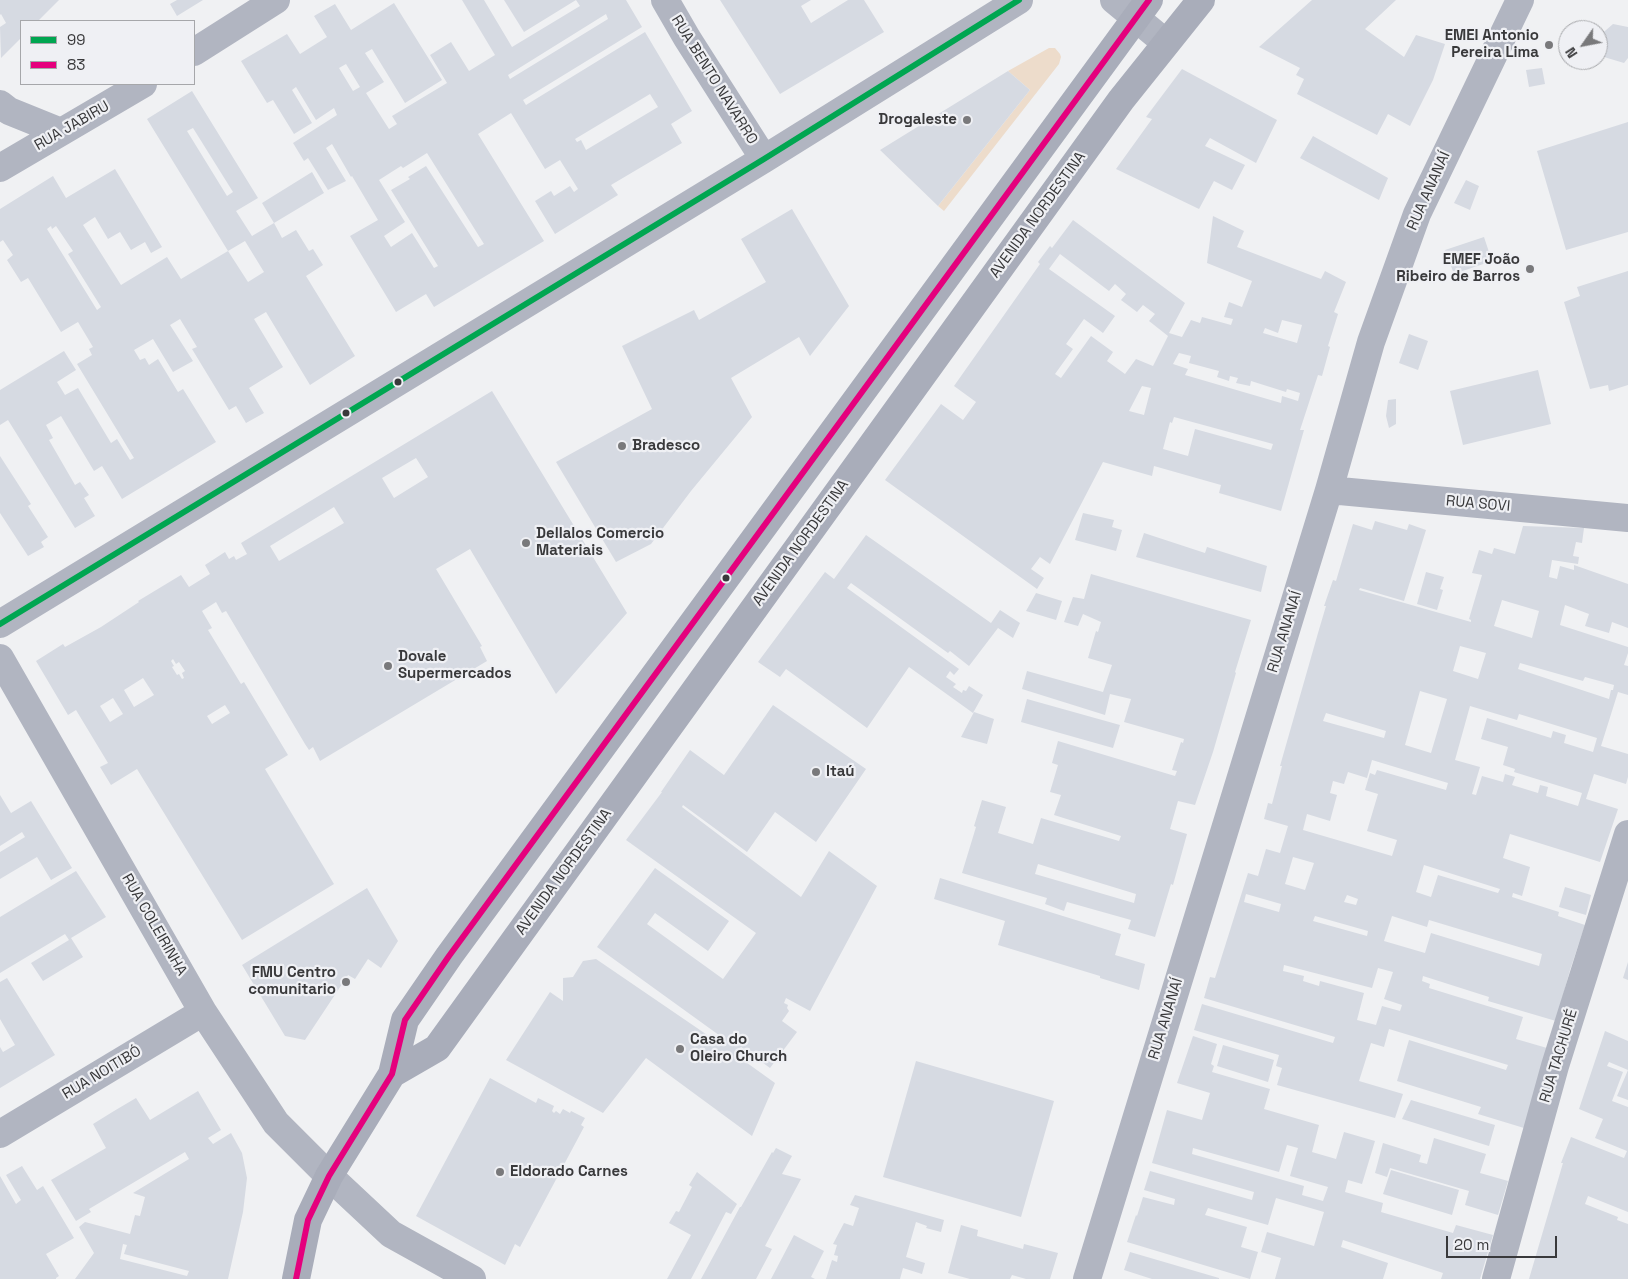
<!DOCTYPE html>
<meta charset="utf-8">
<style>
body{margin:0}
#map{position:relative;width:1628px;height:1279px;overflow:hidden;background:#f0f1f3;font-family:"Space Grotesk",sans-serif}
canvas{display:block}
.legend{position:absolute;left:20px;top:20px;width:175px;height:65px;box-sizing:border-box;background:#eff0f4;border:1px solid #a6a7aa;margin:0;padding:6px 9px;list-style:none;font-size:15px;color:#39393b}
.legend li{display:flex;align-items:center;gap:10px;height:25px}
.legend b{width:25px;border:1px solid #a6a7aa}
.north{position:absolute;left:1558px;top:20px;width:50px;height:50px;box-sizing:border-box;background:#eff0f4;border:1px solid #a6a7aa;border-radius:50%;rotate:237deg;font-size:14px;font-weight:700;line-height:20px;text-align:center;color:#39393b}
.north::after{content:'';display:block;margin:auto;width:18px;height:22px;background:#79797b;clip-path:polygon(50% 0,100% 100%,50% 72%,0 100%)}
.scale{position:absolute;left:1446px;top:1236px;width:111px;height:22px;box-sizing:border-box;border:2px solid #39393b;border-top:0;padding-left:6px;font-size:15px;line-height:18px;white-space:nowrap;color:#39393b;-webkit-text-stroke:4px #eff0f4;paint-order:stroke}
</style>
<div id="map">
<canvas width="1628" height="1279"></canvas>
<ul class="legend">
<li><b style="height:6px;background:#00a651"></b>99</li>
<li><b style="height:6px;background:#e5007d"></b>83</li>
</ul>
<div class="north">N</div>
<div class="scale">20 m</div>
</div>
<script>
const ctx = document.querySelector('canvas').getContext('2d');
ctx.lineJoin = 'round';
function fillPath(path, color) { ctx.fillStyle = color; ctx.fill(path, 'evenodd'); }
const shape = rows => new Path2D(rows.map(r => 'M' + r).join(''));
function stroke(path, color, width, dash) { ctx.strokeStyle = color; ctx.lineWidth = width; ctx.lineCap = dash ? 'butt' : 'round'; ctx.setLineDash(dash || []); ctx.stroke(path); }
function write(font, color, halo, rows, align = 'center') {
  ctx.font = font + ' "Space Grotesk",sans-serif'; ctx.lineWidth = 4.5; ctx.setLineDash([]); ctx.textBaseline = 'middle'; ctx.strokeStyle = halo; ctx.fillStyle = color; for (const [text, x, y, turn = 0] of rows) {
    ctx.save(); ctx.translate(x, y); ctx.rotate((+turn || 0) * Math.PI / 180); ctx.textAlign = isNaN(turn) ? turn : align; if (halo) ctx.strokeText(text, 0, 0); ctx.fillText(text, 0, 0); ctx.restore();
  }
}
const green = shape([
 [1049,48,1055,48,1060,54,1061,57,1059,64,944,211,938,206,1030,90,1008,71]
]);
const building = shape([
 [0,0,59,0,38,21,21,21,21,38,1,58,0,27,6,23,1,14,0,15],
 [177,0,203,0,177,16,170,4],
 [462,0,484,0,512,47,580,6,576,0,626,0,642,27,523,100,526,105,645,32,692,111,671,124,682,143,611,185,618,195,555,234,535,201,551,191,554,196,570,186,574,192,578,189,560,160,545,169,511,113,478,134,544,241,434,307,426,294,396,312,350,236,378,220,352,176,351,177,332,144,326,148,346,181,328,190,308,158,304,161,293,143,337,115,334,108,316,120,296,87,292,90,312,123,294,134,273,100,267,103,241,61,287,34,300,54,327,37,314,16,335,4,351,30,394,3,442,80,405,103,372,49,365,53,384,82,366,93,389,129,397,124,392,116,447,83,430,55,451,42,469,71,495,55],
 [606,14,608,19,510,79,508,75],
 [346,64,360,87,353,91,339,68],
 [650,94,658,107,586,150,581,140,577,142,575,139],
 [427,153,484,244,478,247,426,166,408,177,410,179,391,190,438,266,434,268,412,233,391,247,384,236,405,222,379,180,401,166,403,168],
 [504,0,576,0,524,32],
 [720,0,811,0,801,6,811,23,848,0,864,0,884,32,780,94],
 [1312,0,1396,0,1365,29,1404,57,1416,35,1445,44,1433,80,1410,126,1388,114,1377,135,1297,94,1304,79,1296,75,1300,68,1259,47],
 [1613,24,1628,27,1628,58,1624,63,1604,57,1598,39,1598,37],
 [1542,68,1545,84,1529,87,1526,70],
 [1182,69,1277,120,1256,163,1210,138,1205,146,1245,165,1232,190,1214,181,1199,209,1116,169,1152,119,1146,117],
 [1008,71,1030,90,938,206,880,150],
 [192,91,258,198,236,211,252,236,274,223,282,238,296,230,309,251,313,249,323,265,306,276,355,356,310,385,266,312,254,319,283,367,249,388,264,413,246,423,236,406,229,410,192,349,197,347,180,319,170,325,193,361,173,372,153,339,134,350,140,360,145,358,149,365,158,359,178,392,183,389,216,442,122,499,102,466,94,471,61,416,46,425,53,438,49,440,75,485,80,482,89,495,84,498,95,516,75,528,8,420,0,425,0,390,64,351,76,370,57,382,65,395,78,388,111,443,117,439,130,460,134,458,77,364,92,355,89,349,93,347,78,322,61,332,28,278,21,282,7,260,13,255,3,240,0,242,0,209,53,176,66,198,115,169,162,247,151,253,145,242,131,250,120,232,108,239,95,217,83,225,121,285,167,257,181,279,228,251,248,282,264,272,245,241,228,251,147,119],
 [193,128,233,192,227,196,187,131],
 [51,226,52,229,56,226,73,251,68,254,101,307,97,310,47,229],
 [1628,122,1628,232,1566,250,1537,151],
 [1313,136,1388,178,1379,200,1300,158],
 [312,172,324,193,274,223,262,203],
 [1466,180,1479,186,1470,210,1454,203],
 [792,209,849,306,810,356,799,337,731,378,752,417,691,491,651,544,616,562,556,462,652,409,622,346,694,310,699,320,766,282,741,239],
 [1213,216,1244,231,1237,247,1321,279,1325,271,1346,282,1334,312,1338,314,1328,346,1330,347,1322,376,1318,375,1300,430,1304,430,1281,511,1219,493,1221,485,1154,466,1152,476,1103,462,1051,562,1050,564,1040,557,1031,569,1044,578,1037,589,885,480,941,404,963,420,976,402,954,386,1040,264,1038,262,1050,246,1052,248,1073,220,1185,303,1169,333,1182,337,1191,320,1200,323,1202,317,1231,325,1233,319,1224,317,1229,302,1242,307,1252,281,1207,263],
 [1060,254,1109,291,1115,284,1126,294,1121,300,1137,312,1143,305,1155,314,1149,321,1168,336,1153,366,1136,359,1125,374,1107,361,1113,352,1091,336,1061,378,1055,374,1073,349,1066,344,1084,319,1103,333,1115,316,1049,269],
 [1282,320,1302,325,1297,343,1263,333,1265,328,1278,333],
 [1179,353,1191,356,1189,363,1219,371,1217,377,1229,381,1230,376,1238,378,1236,383,1250,386,1251,381,1286,392,1287,389,1300,393,1298,401,1282,396,1281,403,1185,375,1188,369,1173,364],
 [1142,386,1151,388,1144,415,1129,411],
 [1174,417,1273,444,1271,450,1195,429,1188,456,1163,449,1170,422,1172,423],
 [1484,237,1492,261,1454,274,1445,250],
 [1628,271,1628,385,1609,391,1608,385,1590,389,1564,302,1580,296,1577,287],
 [1409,334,1428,341,1418,370,1399,363],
 [1538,370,1551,424,1463,445,1450,391],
 [492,391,627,613,556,694,470,549,436,569,482,646,480,647,487,661,320,761,313,747,309,750,305,744,226,611,222,613,216,602,202,611,212,628,208,630,241,684,244,682,288,755,265,769,334,884,242,940,137,769,111,785,100,767,108,763,76,710,68,715,36,661,63,644,65,647,101,627,139,602,138,601,181,575,189,587,210,574,205,565,225,552,229,559,234,556,236,560,247,554,241,543],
 [416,458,428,477,394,498,382,478],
 [334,507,344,523,279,561,270,546],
 [173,659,176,664,179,662,185,671,182,673,184,678,182,679,179,674,177,675,172,667,174,666,171,661],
 [143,678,154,695,134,707,124,690],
 [113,698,123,714,110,722,100,706],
 [225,705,230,713,212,724,207,716],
 [1396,399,1396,424,1389,428,1386,416,1388,400],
 [0,456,31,504,28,506,48,537,41,542,44,547,28,556,0,513],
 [1083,513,1114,520,1112,527,1122,530,1116,551,1075,540],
 [1375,521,1407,530,1409,524,1426,530,1404,601,1360,588,1359,590,1471,622,1471,620,1469,619,1482,575,1472,573,1479,550,1492,554,1494,548,1515,554,1523,526,1584,528,1582,543,1576,542,1573,556,1579,557,1578,564,1552,560,1549,577,1557,579,1560,566,1574,570,1574,565,1628,584,1628,628,1612,622,1609,633,1585,626,1589,614,1565,605,1560,625,1628,647,1628,653,1624,665,1628,666,1628,695,1618,692,1601,746,1628,754,1628,777,1626,784,1594,774,1586,799,1618,809,1600,862,1510,834,1503,858,1530,867,1522,896,1513,893,1512,897,1559,912,1558,916,1585,925,1570,970,1556,1021,1488,1001,1489,997,1423,976,1422,981,1430,984,1429,988,1523,1017,1516,1039,1547,1048,1524,1128,1478,1114,1481,1107,1397,1081,1409,1040,1506,1070,1508,1065,1389,1029,1384,1047,1371,1043,1359,1081,1403,1094,1395,1118,1277,1085,1282,1068,1276,1066,1279,1055,1194,1030,1202,1004,1333,1043,1335,1037,1204,998,1210,977,1215,978,1248,873,1258,876,1266,849,1280,853,1288,826,1264,819,1268,803,1272,804,1282,766,1280,766,1318,633,1326,606,1324,606,1333,580,1336,581,1353,524,1372,530],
 [1502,600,1539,611,1532,638,1494,626],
 [1460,646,1486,653,1478,679,1453,671],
 [1520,663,1583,681,1585,677,1614,685,1613,690,1611,690,1609,699,1518,669],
 [1420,691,1447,699,1431,753,1405,745],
 [1470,706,1517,720,1519,714,1597,738,1593,752,1564,743,1566,735,1553,731,1551,738,1487,718,1481,739,1508,747,1503,765,1515,769,1514,772,1582,793,1578,806,1546,796,1548,787,1540,785,1538,793,1512,785,1515,777,1505,774,1503,782,1482,776,1476,795,1472,794,1480,767,1455,760],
 [1326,713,1386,731,1384,738,1323,721],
 [1372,760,1448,783,1446,790,1377,770,1375,775,1370,773,1365,790,1378,794,1367,831,1397,840,1392,856,1303,830,1307,814,1330,821,1337,795,1330,793,1333,781,1344,784,1348,772,1367,778],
 [1293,857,1314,863,1305,890,1285,884],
 [1424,865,1500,889,1498,893,1438,875,1431,897,1416,892],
 [1246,894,1281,904,1279,912,1244,902],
 [1347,895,1358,899,1356,905,1344,902],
 [1315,916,1368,931,1367,936,1313,921],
 [1392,916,1427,927,1429,920,1542,954,1539,966,1431,933,1425,953,1384,941],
 [1284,965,1372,988,1378,968,1393,972,1384,999,1402,1005,1400,1011,1382,1006,1376,1025,1357,1020,1364,993,1320,981,1319,986,1303,981,1304,976,1283,971],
 [1144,533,1205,553,1207,547,1267,566,1261,592,1136,557],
 [866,535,991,623,1000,610,1020,623,1013,638,998,628,969,666,950,651,948,653,851,583,847,588,959,669,954,675,950,671,946,677,956,684,953,687,962,693,963,690,966,691,969,686,983,695,973,713,909,667,867,728,786,669,780,677,758,662,825,572,834,579],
 [1426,572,1444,577,1440,589,1443,590,1437,610,1417,604],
 [1091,574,1251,620,1235,672,1236,673,1213,752,1195,805,1178,801,1170,829,1187,834,1173,885,1171,884,1155,937,1128,929,1131,920,1067,902,1064,911,1045,904,1047,898,962,873,976,827,974,826,982,800,1006,807,998,833,1033,844,1041,818,1119,841,1121,836,1054,815,1061,795,1050,792,1058,765,1052,763,1058,741,1175,776,1177,771,1172,770,1181,742,1183,743,1184,739,1124,722,1131,699,1110,694,1105,715,1022,689,1027,671,1103,692,1112,665,1088,658,1096,631,1098,632,1101,622,1083,614,1078,626,1064,622,1073,597,1084,599],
 [1038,864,1136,894,1134,903,1035,874],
 [1036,593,1062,601,1056,620,1026,611],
 [1027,699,1120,725,1113,748,1021,722],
 [773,705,866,769,816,842,775,812,747,852,683,805,682,807,801,897,829,851,877,886,810,1011,786,998,784,1003,788,1005,787,1008,789,1011,782,1021,797,1032,770,1068,741,1047,736,1055,775,1083,752,1136,646,1058,603,1113,506,1060,550,992,563,1001,563,978,573,977,583,961,596,959,719,1043,723,1038,597,947,655,868,729,921,708,951,655,913,647,924,723,979,756,933,626,840,662,792,661,792,690,750,724,775],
 [974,712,994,719,987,744,961,737],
 [0,795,11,813,31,801,72,868,51,880,37,857,0,879,0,852,25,837,22,832,0,846],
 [76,871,106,917,71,938,83,957,43,981,31,963,69,940,65,934,0,973,0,917],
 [940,878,1121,934,1115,955,1145,964,1139,990,1100,978,1100,976,998,945,1005,921,934,899],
 [1565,887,1591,895,1586,915,1559,907],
 [367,888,398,941,381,968,368,959,355,979,348,975,305,1040,285,1036,242,965],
 [1628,962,1628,980,1623,978],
 [7,978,55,1055,0,1088,0,1047,3,1052,15,1045,0,1019,0,982],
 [1605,1031,1628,1041,1628,1070,1609,1062,1607,1066,1623,1072,1612,1101,1628,1107,1628,1212,1588,1196,1585,1204,1618,1217,1617,1220,1628,1224,1628,1279,1529,1279,1563,1163,1561,1163,1571,1137,1624,1158,1627,1151,1595,1138,1603,1119,1579,1109],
 [1193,1036,1217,1044,1211,1064,1214,1066,1212,1072,1270,1089,1264,1109,1319,1125,1312,1152,1336,1159,1344,1132,1375,1141,1362,1184,1348,1180,1345,1192,1383,1203,1381,1212,1453,1233,1456,1225,1493,1235,1480,1279,1441,1279,1443,1273,1343,1240,1341,1247,1388,1263,1383,1279,1275,1279,1281,1258,1261,1252,1267,1232,1314,1246,1324,1212,1276,1198,1268,1225,1208,1208,1205,1215,1247,1227,1241,1247,1258,1252,1250,1279,1127,1242,1136,1215,1137,1216,1143,1197,1174,1205,1175,1199,1144,1190,1150,1171,1252,1200,1254,1192,1152,1163,1167,1110,1202,1120,1210,1093,1177,1083],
 [1287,1145,1298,1148,1290,1176,1328,1187,1323,1201,1302,1195,1304,1186,1192,1154,1193,1148,1279,1172],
 [1223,1045,1274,1060,1268,1082,1217,1066],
 [916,1061,1054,1101,1021,1217,883,1177],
 [1628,1070,1628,1100,1617,1096],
 [490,1078,536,1103,538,1098,554,1106,552,1111,554,1113,556,1111,560,1114,563,1109,570,1113,571,1111,585,1118,581,1125,584,1127,520,1247,515,1244,505,1265,416,1216],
 [198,1091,221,1130,208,1138,213,1144,231,1133,242,1153,247,1178,243,1212,228,1279,75,1279,94,1253,79,1227,85,1222,130,1234,135,1215,140,1216,145,1197,133,1193,189,1159,185,1152,89,1209,91,1212,76,1221,51,1180,106,1148,93,1124,114,1111,136,1098,150,1120],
 [123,1244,127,1245,124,1254,189,1271,187,1276,120,1259],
 [1411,1100,1495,1125,1489,1146,1402,1119],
 [1434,1138,1486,1154,1480,1173,1508,1181,1498,1215,1465,1205,1469,1191,1390,1168,1387,1177,1375,1173,1383,1143,1421,1155,1419,1162,1427,1164],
 [776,1148,792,1156,782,1174,801,1179,765,1246,772,1249,756,1279,701,1279,740,1207,741,1207,772,1152,773,1153],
 [22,1166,37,1190,43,1186,74,1238,46,1254,59,1276,56,1278,56,1279,0,1279,0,1176,16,1204,21,1200,6,1175],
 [1391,1170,1459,1190,1452,1215,1383,1194],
 [697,1172,737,1204,731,1214,726,1212,691,1279,667,1279,691,1235,669,1223,676,1211,679,1212,692,1187,689,1185],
 [855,1195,944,1220,941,1232,926,1228,927,1226,916,1222,906,1257,925,1263,922,1274,903,1268,900,1279,826,1279,832,1260,837,1262,838,1256,834,1255,837,1245,833,1244,844,1223,853,1226,859,1208,850,1205],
 [961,1225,978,1230,977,1236,1023,1249,1024,1244,1058,1253,1050,1279,1026,1279,1012,1275,1010,1279,970,1279,948,1273],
 [794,1235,824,1251,811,1277,815,1279,771,1279],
 [1130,1252,1219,1278,1219,1279,1152,1279,1124,1270]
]);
const minor = shape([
 [665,0,687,38,764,159],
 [1114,0,1166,43],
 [194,52,276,0],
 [0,104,9,111,61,132],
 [0,168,143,84],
 [1329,490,1628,518],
 [0,624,764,159,1019,0],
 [0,658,203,1012,276,1123,329,1176,391,1234,472,1279],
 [0,1134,203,1012],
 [1087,1279,1329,490,1371,342,1417,214,1520,0],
 [1496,1279,1555,1066,1628,834]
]);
const major = shape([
 [392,1074,437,1048,1121,100,1201,0],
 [296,1279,308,1220,329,1176,392,1074,405,1020,449,956,1149,0]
]);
const bus1 = shape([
 [0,624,764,159,1019,0]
]);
const bus2 = shape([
 [296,1279,308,1220,329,1176,392,1074,405,1020,449,956,1149,0]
]);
const markers = [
 [1549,45,5,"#79797b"],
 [967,120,5,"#79797b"],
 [1530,269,5,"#79797b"],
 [398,382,4.5,"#39393b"],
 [346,413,4.5,"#39393b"],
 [622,446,5,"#79797b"],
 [526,543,5,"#79797b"],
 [726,578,4.5,"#39393b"],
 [388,666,5,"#79797b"],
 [816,772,5,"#79797b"],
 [346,982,5,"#79797b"],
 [680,1049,5,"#79797b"],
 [500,1172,5,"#79797b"]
];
const poiNames = [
 ["EMEI Antonio",1539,36,"right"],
 ["Pereira Lima",1539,53,"right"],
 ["Drogaleste",957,120,"right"],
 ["EMEF João",1520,260,"right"],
 ["Ribeiro de Barros",1520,277,"right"],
 ["Bradesco",632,446],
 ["Dellalos Comercio",536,534],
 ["Materiais",536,551],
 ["Dovale",398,657],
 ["Supermercados",398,674],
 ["Itaú",826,772],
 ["FMU Centro",336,973,"right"],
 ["comunitario",336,990,"right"],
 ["Casa do",690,1040],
 ["Oleiro Church",690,1057],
 ["Eldorado Carnes",510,1172]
];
const streetNames = [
 ["RUA BENTO NAVARRO",714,80,58],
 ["RUA JABIRU",72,126,-30],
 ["RUA ANANAÍ",1429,191,-66],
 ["AVENIDA NORDESTINA",1038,215,-54],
 ["RUA SOVI",1478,504,5],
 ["AVENIDA NORDESTINA",801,543,-54],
 ["RUA ANANAÍ",1285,632,-73],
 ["AVENIDA NORDESTINA",564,872,-54],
 ["RUA COLEIRINHA",154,925,60],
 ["RUA ANANAÍ",1166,1019,-73],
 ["RUA TACHURÉ",1559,1056,-73],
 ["RUA NOITIBÓ",102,1073,-31]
];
fillPath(green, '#eddccb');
fillPath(building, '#d6dae2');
stroke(minor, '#b1b5c1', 28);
stroke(major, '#a9adba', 28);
stroke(bus1, '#00a651', 6);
stroke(bus2, '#e5007d', 6);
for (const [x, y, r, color] of markers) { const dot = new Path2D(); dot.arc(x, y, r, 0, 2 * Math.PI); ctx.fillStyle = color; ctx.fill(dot); stroke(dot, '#eff0f4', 2); }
write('bold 15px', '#39393b', '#eff0f4', poiNames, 'left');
write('15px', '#39393b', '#eff0f4', streetNames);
</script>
